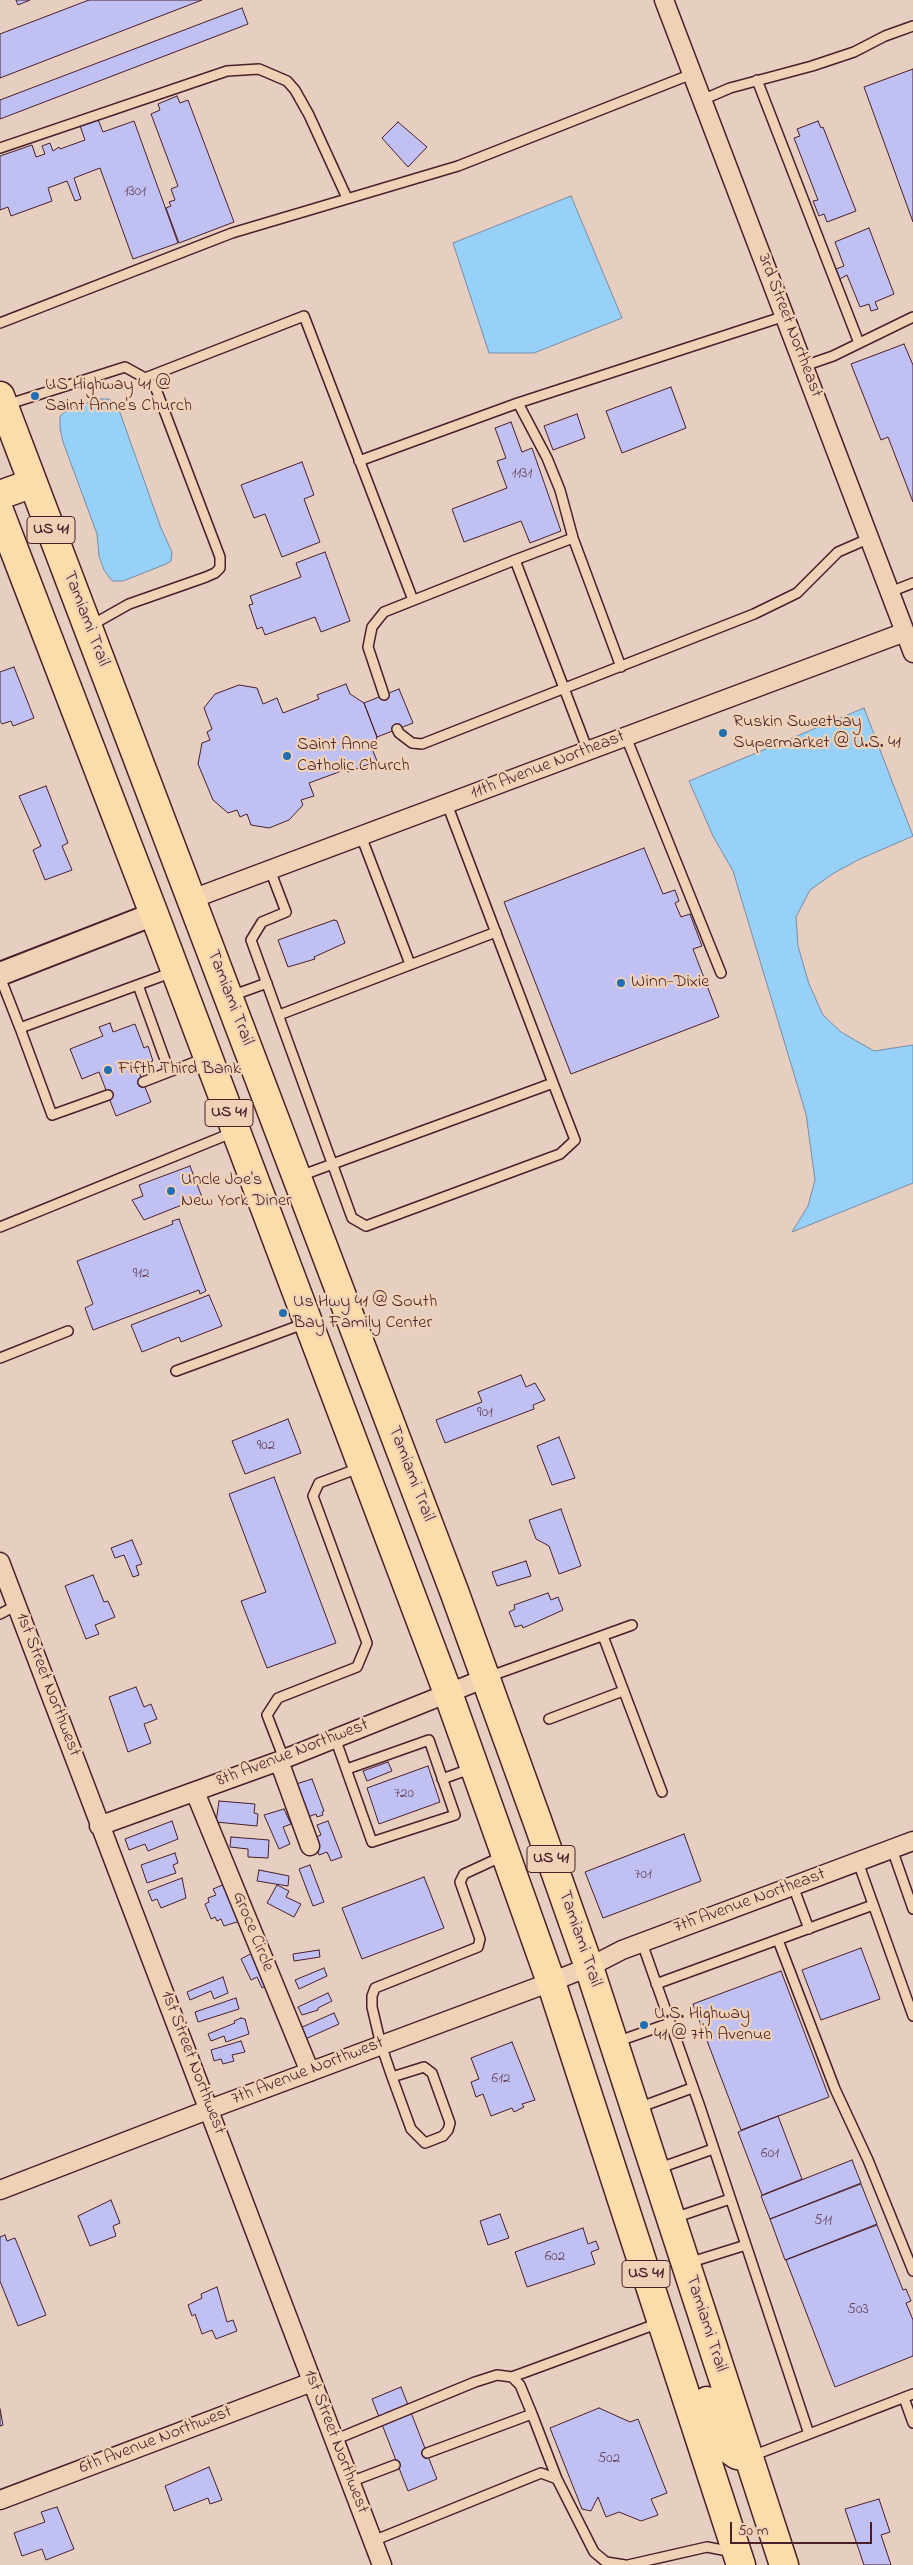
<!DOCTYPE html>
<style>
body{margin:0}
#map{position:relative;width:913px;height:2565px;overflow:hidden;background:#e6cec1;font-family:"Indie Flower",sans-serif}
canvas{display:block}
.scale{position:absolute;left:730px;top:2522px;width:142px;height:22px;box-sizing:border-box;border:2px solid #4a1f2b;border-top:0;padding-left:6px;font-size:15px;line-height:18px;white-space:nowrap;color:#4a1f2b;-webkit-text-stroke:4px #efd2b5;paint-order:stroke}
</style>
<div id="map">
<canvas width="913" height="2565"></canvas>
<div class="scale">50 m</div>
</div>
<script>
const ctx = document.querySelector('canvas').getContext('2d');
ctx.lineJoin = 'round';
function fillPath(path, color) { ctx.fillStyle = color; ctx.fill(path, 'evenodd'); }
const shape = rows => new Path2D(rows.map(r => 'M' + r).join(''));
function stroke(path, color, width, dash) { ctx.strokeStyle = color; ctx.lineWidth = width; ctx.lineCap = dash ? 'butt' : 'round'; ctx.setLineDash(dash || []); ctx.stroke(path); }
function write(font, color, halo, rows, align = 'center') {
  ctx.font = font + ' "Indie Flower",sans-serif'; ctx.lineWidth = 4.5; ctx.setLineDash([]); ctx.textBaseline = 'middle'; ctx.strokeStyle = halo; ctx.fillStyle = color; for (const [text, x, y, turn = 0] of rows) {
    ctx.save(); ctx.translate(x, y); ctx.rotate((+turn || 0) * Math.PI / 180); ctx.textAlign = isNaN(turn) ? turn : align; if (halo) ctx.strokeText(text, 0, 0); ctx.fillText(text, 0, 0); ctx.restore();
  }
}
const water = shape([
 [571,196,622,318,534,353,489,353,453,243,571,196],
 [101,399,109,399,118,407,161,528,172,552,171,561,166,564,123,581,112,581,104,570,99,556,97,534,63,442,60,428,60,416,70,408,101,399],
 [864,708,913,836,860,859,834,873,810,890,796,917,798,946,809,984,823,1015,841,1032,874,1051,913,1045,913,1183,792,1232,808,1206,815,1180,806,1114,733,871,713,836,689,781,864,708]
]);
const building = shape([
 [16,0,30,0,18,5,16,0],
 [89,0,202,0,0,78,0,34,89,0],
 [242,8,248,24,0,119,0,100,242,8],
 [913,69,913,222,864,87,913,69],
 [177,96,180,103,188,100,234,222,179,243,166,208,171,206,169,202,175,200,171,189,178,186,151,114,160,110,158,104,177,96],
 [97,117,103,132,134,121,178,243,133,259,100,168,74,178,81,199,75,201,67,181,48,188,52,201,11,216,8,207,0,210,0,156,32,145,36,157,45,154,42,146,50,143,53,151,59,147,60,149,85,140,79,123,97,117],
 [818,121,821,128,823,127,856,211,827,222,824,214,819,216,813,201,818,200,794,138,800,136,797,129,818,121],
 [398,122,427,147,408,167,382,138,398,122],
 [869,228,894,294,875,302,878,309,871,311,869,304,860,307,847,275,840,279,836,269,844,266,835,242,869,228],
 [904,344,913,365,913,502,888,437,881,440,851,364,904,344],
 [671,387,686,428,622,453,606,411,671,387],
 [577,414,585,438,553,450,544,426,577,414],
 [511,422,522,452,532,448,561,531,530,543,521,521,464,542,452,509,507,488,497,461,506,458,495,428,511,422],
 [302,462,314,495,304,499,320,542,282,557,265,514,254,518,241,485,302,462],
 [325,552,350,621,321,632,315,617,265,635,262,627,257,629,249,605,253,604,250,596,301,577,296,563,325,552],
 [14,667,34,718,13,726,11,721,2,724,0,721,0,672,14,667],
 [346,684,350,694,364,703,377,737,373,751,377,761,348,772,347,769,309,783,314,796,301,800,303,805,289,820,269,828,251,825,247,814,240,817,237,810,228,813,213,800,198,764,202,743,210,740,207,732,212,729,204,708,215,694,239,685,257,688,263,704,277,698,283,713,319,699,317,695,346,684],
 [399,689,413,723,377,737,364,703,399,689],
 [46,786,68,843,62,846,72,870,45,880,33,850,41,846,19,796,46,786],
 [644,848,663,894,675,890,679,901,675,903,681,917,690,914,702,946,693,949,719,1017,571,1074,504,902,644,848],
 [334,920,337,921,345,943,314,957,315,959,288,967,278,940,334,920],
 [110,1023,113,1032,135,1024,144,1048,148,1046,153,1061,137,1067,151,1102,116,1116,99,1072,82,1079,70,1049,103,1036,99,1027,110,1023],
 [190,1166,202,1197,144,1220,132,1200,143,1196,139,1185,190,1166],
 [179,1219,206,1291,200,1294,199,1290,93,1330,85,1308,93,1304,77,1261,173,1224,172,1221,179,1219],
 [209,1295,222,1326,181,1342,179,1337,142,1352,131,1325,209,1295],
 [521,1375,526,1387,535,1383,545,1400,533,1405,534,1409,445,1443,436,1420,482,1402,478,1392,521,1375],
 [288,1419,301,1453,245,1474,232,1441,288,1419],
 [559,1437,575,1478,552,1485,537,1446,559,1437],
 [274,1477,336,1643,267,1668,241,1601,266,1592,229,1494,274,1477],
 [561,1509,581,1566,559,1574,549,1546,536,1539,529,1520,561,1509],
 [132,1540,142,1564,136,1566,139,1575,133,1577,124,1555,115,1558,111,1548,132,1540],
 [526,1561,531,1576,497,1586,492,1572,526,1561],
 [93,1575,104,1602,108,1601,115,1617,95,1625,99,1634,86,1639,65,1586,93,1575],
 [548,1593,551,1600,558,1597,563,1610,523,1628,522,1625,515,1627,509,1612,515,1609,514,1605,548,1593],
 [136,1687,144,1707,151,1704,157,1719,144,1724,151,1743,128,1752,109,1697,136,1687],
 [388,1762,392,1771,367,1781,363,1771,388,1762],
 [428,1766,440,1802,379,1824,367,1788,428,1766],
 [312,1779,324,1811,322,1812,323,1815,317,1817,316,1814,305,1818,293,1785,312,1779],
 [219,1801,255,1804,254,1813,258,1814,257,1826,216,1822,219,1801],
 [284,1809,291,1824,283,1827,290,1844,279,1849,264,1815,284,1809],
 [172,1821,178,1839,148,1851,145,1844,129,1850,125,1839,172,1821],
 [328,1821,342,1857,331,1861,327,1852,319,1855,313,1838,321,1835,317,1825,328,1821],
 [684,1834,701,1881,603,1918,585,1872,684,1834],
 [231,1837,269,1840,268,1858,248,1857,248,1849,230,1847,231,1837],
 [175,1853,178,1863,173,1865,176,1873,147,1883,141,1865,175,1853],
 [310,1865,324,1902,313,1906,299,1869,310,1865],
 [259,1870,289,1876,288,1886,257,1881,259,1870],
 [424,1877,444,1928,362,1959,342,1908,424,1877],
 [182,1878,186,1898,161,1908,157,1899,152,1901,148,1891,182,1878],
 [225,1884,240,1921,224,1926,221,1919,217,1921,215,1917,211,1919,205,1904,209,1902,208,1898,216,1895,213,1889,225,1884],
 [277,1885,289,1891,286,1897,301,1904,294,1917,267,1903,277,1885],
 [861,1948,880,1999,821,2020,802,1970,861,1948],
 [319,1950,320,1957,294,1961,293,1954,319,1950],
 [256,1951,272,1983,262,1988,257,1977,251,1980,241,1959,256,1951],
 [324,1968,327,1976,299,1989,295,1980,324,1968],
 [781,1971,829,2097,741,2130,693,2004,781,1971],
 [223,1977,228,1993,214,1999,211,1991,190,2000,187,1992,223,1977],
 [328,1993,332,2001,318,2008,318,2010,302,2015,298,2007,328,1993],
 [236,1998,239,2009,198,2022,195,2012,236,1998],
 [334,2013,339,2024,303,2040,298,2029,334,2013],
 [241,2018,245,2019,249,2034,226,2042,224,2036,211,2041,208,2034,235,2023,234,2021,241,2018],
 [241,2041,245,2052,232,2055,234,2061,223,2064,221,2059,214,2061,211,2050,241,2041],
 [512,2042,535,2100,522,2104,524,2107,514,2112,512,2108,491,2116,483,2094,476,2097,471,2082,479,2079,471,2058,512,2042],
 [778,2116,802,2179,762,2195,738,2132,778,2116],
 [852,2160,861,2183,770,2219,761,2196,852,2160],
 [861,2184,877,2224,785,2260,770,2219,861,2184],
 [111,2200,120,2223,113,2226,116,2236,90,2246,78,2216,111,2200],
 [500,2214,509,2238,488,2245,480,2221,500,2214],
 [877,2225,903,2290,906,2289,911,2301,906,2303,913,2320,913,2356,835,2387,786,2260,877,2225],
 [583,2228,588,2244,596,2241,599,2249,591,2252,595,2264,527,2287,515,2252,583,2228],
 [5,2235,7,2241,15,2238,46,2315,18,2326,0,2281,0,2237,5,2235],
 [217,2287,227,2322,233,2320,237,2331,216,2339,212,2330,202,2334,195,2314,192,2316,188,2305,202,2298,201,2294,217,2287],
 [401,2387,437,2479,408,2491,372,2399,401,2387],
 [599,2408,630,2422,638,2419,667,2493,651,2499,658,2515,641,2521,619,2512,606,2517,598,2497,591,2511,582,2509,550,2428,599,2408],
 [0,2409,3,2425,0,2426,0,2409],
 [209,2467,222,2500,210,2504,208,2498,174,2511,165,2486,209,2467],
 [879,2499,890,2532,881,2535,891,2565,864,2565,845,2509,879,2499],
 [57,2507,74,2549,46,2560,42,2549,22,2556,14,2533,45,2522,41,2512,57,2507]
]);
const service = shape([
 [757,80,859,343],
 [702,100,730,88,812,66,854,52,885,36,913,26],
 [0,148,227,71,259,69,287,81,295,90,309,115,347,198],
 [0,323,232,233,458,166,692,74],
 [804,366,833,356,913,317],
 [518,403,547,458,560,490,573,538,621,667],
 [6,405,125,367,145,378,304,316,413,600],
 [359,461,518,403,785,316],
 [515,560,573,538],
 [890,592,913,583],
 [90,626,129,604,206,577,215,573,220,568,220,557,156,389,145,378],
 [384,695,368,647,372,627,384,612,515,560,588,751],
 [397,729,399,733,412,743,422,744,754,614,797,593,838,552,870,538],
 [626,737,721,973],
 [361,836,410,964],
 [270,870,286,912,262,922,251,940,352,1218,366,1226,560,1154,575,1140,553,1083],
 [0,977,20,1028],
 [138,985,169,1071],
 [231,996,267,983],
 [279,1015,496,932],
 [143,1082,205,1058],
 [108,1095,52,1115,20,1028,173,972],
 [300,1176,553,1083,447,804],
 [0,1227,234,1132],
 [0,1358,68,1331],
 [176,1371,306,1323],
 [0,1614,17,1605],
 [603,1636,662,1792],
 [488,1677,632,1625],
 [549,1719,623,1691],
 [335,1738,372,1842,455,1815,429,1740,347,1769],
 [284,1759,267,1715,278,1698,357,1667,367,1643,313,1496,319,1483,359,1468],
 [442,1779,473,1768],
 [892,1849,913,1909],
 [858,1862,913,2016],
 [793,1886,809,1929],
 [778,1940,835,2089,868,2160,913,2271],
 [642,1943,699,2104,809,2434],
 [656,1984,873,1905],
 [616,2042,670,2023],
 [392,2077,424,2067,432,2073,450,2123,448,2130,443,2136,425,2143,411,2129,392,2077,381,2045,372,2007,372,1996,375,1988,478,1947,480,1939,460,1882,464,1874,503,1856],
 [638,2108,692,2088],
 [657,2169,713,2149],
 [674,2218,730,2199],
 [688,2263,746,2245],
 [512,2377,659,2323],
 [904,2398,913,2423],
 [334,2440,475,2382,497,2375,512,2377,520,2385,532,2414,557,2479],
 [427,2453,532,2414],
 [752,2456,913,2394],
 [350,2482,395,2465],
 [373,2541,541,2473,557,2479,594,2552,606,2562,625,2565],
 [628,2565,707,2547,733,2552]
]);
const minor = shape([
 [664,0,913,653],
 [192,899,905,632],
 [0,1562,382,2565],
 [279,1761,310,1846],
 [195,1792,310,2072],
 [99,1826,279,1761,486,1678],
 [0,2190,210,2109,551,1982,589,1967,622,1950,913,1841],
 [0,2500,312,2382]
]);
const tertiary = shape([
 [0,974,154,914]
]);
const primary = shape([
 [0,396,454,1591,537,1820,589,1967,784,2565],
 [0,495,33,483],
 [0,513,154,914,448,1693,551,1982,741,2565],
 [707,2401,718,2434,726,2447,737,2455,749,2457]
]);
const markers = [
 [35,396,5,"#1f6fb2"],
 [723,733,5,"#1f6fb2"],
 [287,756,5,"#1f6fb2"],
 [621,983,5,"#1f6fb2"],
 [108,1070,5,"#1f6fb2"],
 [171,1191,5,"#1f6fb2"],
 [283,1313,5,"#1f6fb2"],
 [644,2025,5,"#1f6fb2"]
];
const numberNames = [
 ["1301",135,193],
 ["1131",522,475],
 ["912",141,1275],
 ["901",485,1414],
 ["902",266,1447],
 ["720",404,1795],
 ["701",643,1876],
 ["612",501,2080],
 ["601",770,2155],
 ["511",823,2222],
 ["602",555,2258],
 ["503",858,2311],
 ["502",609,2460]
];
const shields = [
 [51,530,48],
 [229,1113,48],
 [551,1859,48],
 [646,2274,48]
];
const shieldNames = [
 ["US 41",51,530],
 ["US 41",229,1113],
 ["US 41",551,1859],
 ["US 41",646,2274]
];
const streetNames = [
 ["3rd Street Northeast",789,326,69],
 ["Tamiami Trail",85,619,69],
 ["11th Avenue Northeast",548,766,-21],
 ["Tamiami Trail",229,998,69],
 ["Tamiami Trail",410,1474,69],
 ["1st Street Northwest",47,1685,69],
 ["8th Avenue Northwest",293,1754,-21],
 ["7th Avenue Northeast",750,1902,-20],
 ["Groce Circle",252,1932,68],
 ["Tamiami Trail",579,1939,71],
 ["1st Street Northwest",192,2063,69],
 ["7th Avenue Northwest",308,2072,-21],
 ["Tamiami Trail",705,2324,72],
 ["6th Avenue Northwest",156,2441,-21],
 ["1st Street Northwest",335,2442,69]
];
const poiNames = [
 ["US Highway 41 @",45,386],
 ["Saint Anne's Church",45,407],
 ["Ruskin Sweetbay",733,723],
 ["Supermarket @ U.S. 41",733,744],
 ["Saint Anne",297,746],
 ["Catholic Church",297,767],
 ["Winn-Dixie",631,983],
 ["Fifth Third Bank",118,1070],
 ["Uncle Joe's",181,1181],
 ["New York Diner",181,1202],
 ["Us Hwy 41 @ South",293,1303],
 ["Bay Family Center",293,1324],
 ["U.S. Highway",654,2015],
 ["41 @ 7th Avenue",654,2036]
];
fillPath(water, '#98d1f7');
stroke(water, '#798aa5', 1);
fillPath(building, '#c0c0f3');
stroke(building, '#4a1f2b', 1);
stroke(service, '#4a1f2b', 12);
stroke(minor, '#4a1f2b', 21);
stroke(tertiary, '#4a1f2b', 26);
stroke(primary, '#4a1f2b', 31);
stroke(service, '#efd2b5', 9);
stroke(minor, '#efd2b5', 18);
stroke(tertiary, '#efd2b5', 22);
stroke(primary, '#faddab', 28);
for (const [x, y, r, color] of markers) { const dot = new Path2D(); dot.arc(x, y, r, 0, 2 * Math.PI); ctx.fillStyle = color; ctx.fill(dot); stroke(dot, '#efd2b5', 2); }
write('15px', '#68475d', null, numberNames);
for (const [x, y, w] of shields) { const box = new Path2D(); box.roundRect(x - w / 2, y - 13.5, w, 27, 4); ctx.fillStyle = '#efd2b5'; ctx.fill(box); stroke(box, '#4a1f2b', 1); }
write('bold 16px', '#4a1f2b', null, shieldNames);
write('18px', '#4a1f2b', '#efd2b5', streetNames);
write('18px', '#4a1f2b', '#efd2b5', poiNames, 'left');
</script>
